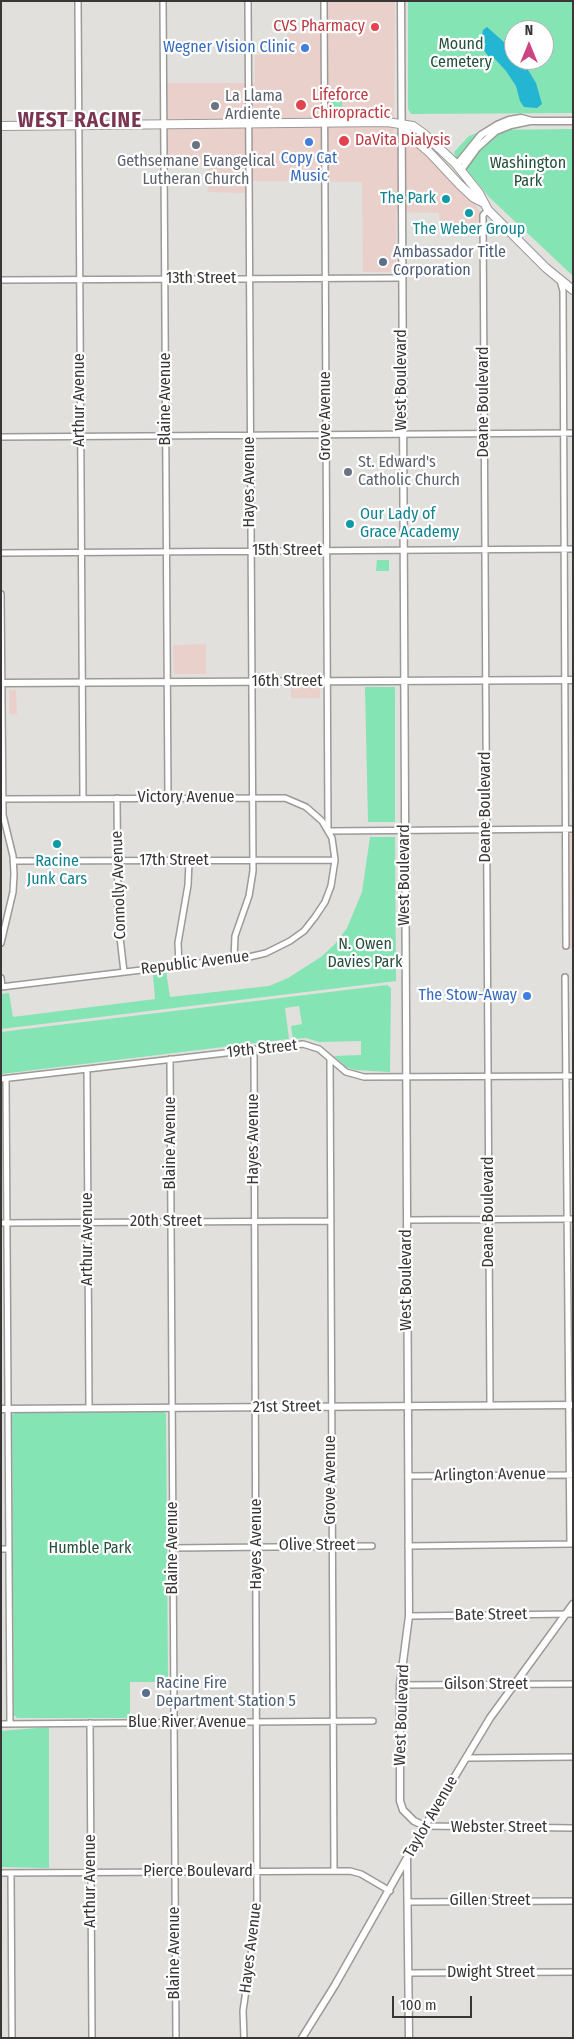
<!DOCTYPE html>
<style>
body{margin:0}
#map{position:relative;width:574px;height:2039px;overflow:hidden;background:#e1e0dc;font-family:"Fira Sans Condensed",sans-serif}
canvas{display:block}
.frame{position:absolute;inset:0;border:2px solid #383736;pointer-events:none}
.north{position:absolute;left:504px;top:20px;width:50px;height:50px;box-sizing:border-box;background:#fff;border:1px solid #afafaf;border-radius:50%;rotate:0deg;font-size:14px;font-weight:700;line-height:20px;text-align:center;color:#383736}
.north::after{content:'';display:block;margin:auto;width:18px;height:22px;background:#cd4580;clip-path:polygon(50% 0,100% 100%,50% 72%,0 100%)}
.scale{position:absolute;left:392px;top:1996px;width:80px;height:22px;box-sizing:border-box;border:2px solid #383736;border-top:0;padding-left:6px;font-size:15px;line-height:18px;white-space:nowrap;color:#383736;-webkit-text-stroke:4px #fff;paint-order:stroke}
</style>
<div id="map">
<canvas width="574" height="2039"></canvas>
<div class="frame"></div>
<div class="north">N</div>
<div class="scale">100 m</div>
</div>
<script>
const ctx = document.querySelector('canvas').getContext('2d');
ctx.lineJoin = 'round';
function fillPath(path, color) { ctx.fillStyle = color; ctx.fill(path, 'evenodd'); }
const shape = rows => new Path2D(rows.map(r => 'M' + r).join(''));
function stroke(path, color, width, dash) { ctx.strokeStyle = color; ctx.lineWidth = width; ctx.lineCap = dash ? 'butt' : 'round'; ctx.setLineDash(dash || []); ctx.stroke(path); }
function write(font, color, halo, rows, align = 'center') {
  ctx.font = font + ' "Fira Sans Condensed",sans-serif'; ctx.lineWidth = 4.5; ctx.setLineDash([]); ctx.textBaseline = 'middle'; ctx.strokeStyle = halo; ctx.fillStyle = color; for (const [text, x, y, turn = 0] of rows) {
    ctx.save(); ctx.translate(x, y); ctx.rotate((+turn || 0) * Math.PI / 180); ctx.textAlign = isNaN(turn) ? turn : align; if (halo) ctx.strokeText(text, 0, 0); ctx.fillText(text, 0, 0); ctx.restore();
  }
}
const commercial = shape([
 [328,1,395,1,394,132,412,141,475,204,483,215,483,230,459,230,440,229,439,213,396,212,396,272,363,272,362,182,245,181,245,193,208,192,207,164,167,165,166,83,255,83,255,55,287,54,287,34,328,33],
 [206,644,206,674,174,674,173,645],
 [291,687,320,687,320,698,291,698],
 [9,690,16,690,17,714,9,714]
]);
const education = shape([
 [570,833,573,833,573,948,570,949,568,835]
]);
const green = shape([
 [408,1,573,1,573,113,411,114,408,109],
 [514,30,544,30,544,60,514,60],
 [330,91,342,91,342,114,331,114],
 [573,129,573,276,489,197,455,156,454,152,469,136,484,130],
 [377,560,389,560,389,571,376,571],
 [365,687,395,687,395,822,368,822],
 [370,837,395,837,396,981,1,1029,1,994,9,993,13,1017,155,999,153,975,166,971,170,997,269,986,288,978,321,957,335,944,347,928,362,892],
 [387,985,391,988,390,1072,355,1070,346,1067,334,1056,361,1055,361,1041,319,1042,306,1038,293,1039,291,1026,302,1024,299,1006,285,1008,289,1039,1,1074,1,1032],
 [164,1412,166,1414,168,1682,130,1682,130,1718,17,1718,14,1715,12,1415,15,1413],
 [49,1727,49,1868,1,1867,1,1731]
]);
const water = shape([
 [487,27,505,43,514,53,514,60,520,60,528,70,536,83,542,104,537,108,524,107,520,101,516,86,506,71,494,58,489,57,483,49,486,44,481,41,483,30]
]);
const minor = shape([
 [78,1,83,798],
 [163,1,168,798],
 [324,1,328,831,573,829],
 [488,210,483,215,490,1406],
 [1,280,402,278],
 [560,280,563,291,566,946],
 [1,437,573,433],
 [1,553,573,549],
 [1,594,3,815,13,856,14,874,13,892,1,943],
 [117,798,118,920,124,972],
 [1,799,285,798,306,807,322,821,332,838,335,860,331,886,325,902,315,917,304,931,290,941,266,953,249,957,1,987],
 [13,861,335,860],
 [234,959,235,936,249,896,253,871,248,1],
 [179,965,178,943,188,885,189,861],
 [565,977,570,1544],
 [1,978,2,987],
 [170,1059,176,2038],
 [330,1059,334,1871],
 [87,1069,89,1408],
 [1,1079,303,1044,319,1049,346,1072,364,1077,573,1076],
 [6,1079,10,1724],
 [407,1220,573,1219],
 [1,1223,331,1221],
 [408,1476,572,1475],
 [408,1546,572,1544],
 [173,1548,372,1546],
 [1,1549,9,1549],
 [409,1616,573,1614],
 [400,1685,573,1684],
 [90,1723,92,2038],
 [1,1724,373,1721],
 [467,1758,573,1757],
 [425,1826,573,1828],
 [1,1873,350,1871,361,1874,390,1891],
 [11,1873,12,2038],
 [408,1902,573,1901],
 [409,1973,573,1972],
 [244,2038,243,2011,257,1912,254,1049]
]);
const tertiary = shape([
 [401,1,409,1616,400,1685,400,1801,403,1810,414,1821,425,1826],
 [455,163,460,161,481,135,497,125,509,120,521,118,532,121,573,121],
 [461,170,477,148,496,131,511,125,530,121],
 [1,683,573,680],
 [1,1409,573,1405],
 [407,1860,409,2038],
 [302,2038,335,1985,425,1826,490,1718,573,1604]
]);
const primary = shape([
 [401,124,407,133,430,153,460,185,474,198,482,202],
 [1,126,387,122,413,126,423,133,455,163,479,193,488,210,546,268,573,290]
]);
const markers = [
 [375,27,5,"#e0444e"],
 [305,48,5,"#3f7fe0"],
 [301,105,6,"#e0444e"],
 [215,106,5,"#6b7280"],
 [344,141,6,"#e0444e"],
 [309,142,5,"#3f7fe0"],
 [196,145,5,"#6b7280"],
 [446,199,5,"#0f9aa8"],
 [469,213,5,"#0f9aa8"],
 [383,262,5,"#5c6f8a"],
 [348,472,5,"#6b7280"],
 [350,524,5,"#0f9aa8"],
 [57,844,5,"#0f9aa8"],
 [527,996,5,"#3f7fe0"],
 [146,1693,5,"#5c6f8a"]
];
const healthNames = [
 ["CVS Pharmacy",365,27,"right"],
 ["Lifeforce",312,96],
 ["Chiropractic",312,114],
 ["DaVita Dialysis",355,141]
];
const parkNames = [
 ["Mound",461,45],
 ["Cemetery",461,63],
 ["Washington",528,164],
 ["Park",528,182],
 ["N. Owen",365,945],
 ["Davies Park",365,963],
 ["Humble Park",90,1549]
];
const shopNames = [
 ["Wegner Vision Clinic",295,48],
 ["Copy Cat",309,159,"center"],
 ["Music",309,177,"center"],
 ["The Stow-Away",517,996]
];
const worshipNames = [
 ["La Llama",225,97],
 ["Ardiente",225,115],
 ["Gethsemane Evangelical",196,162,"center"],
 ["Lutheran Church",196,180,"center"],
 ["St. Edward's",358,463],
 ["Catholic Church",358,481]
];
const cultureNames = [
 ["The Park",436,199,"right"],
 ["The Weber Group",469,230],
 ["Our Lady of",360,515,"left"],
 ["Grace Academy",360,533,"left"],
 ["Racine",57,862],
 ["Junk Cars",57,880]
];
const serviceNames = [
 ["Ambassador Title",393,253],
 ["Corporation",393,271],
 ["Racine Fire",156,1684],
 ["Department Station 5",156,1702]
];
const streetNames = [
 ["13th Street",201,279],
 ["West Boulevard",402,380,-90],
 ["Blaine Avenue",166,399,-90],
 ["Arthur Avenue",80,400,-90],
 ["Deane Boulevard",484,402,-90],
 ["Grove Avenue",326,416,-90],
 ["Hayes Avenue",250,482,-90],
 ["15th Street",287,551],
 ["16th Street",287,682],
 ["Victory Avenue",186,798],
 ["Deane Boulevard",486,807,-90],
 ["17th Street",174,861],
 ["West Boulevard",405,875,-90],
 ["Connolly Avenue",119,885,-92],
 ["Republic Avenue",195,963,-7],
 ["19th Street",262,1049,-6],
 ["Hayes Avenue",254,1139,-90],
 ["Blaine Avenue",171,1143,-90],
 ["Deane Boulevard",489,1212,-90],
 ["20th Street",166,1222],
 ["Arthur Avenue",88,1239,-90],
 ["West Boulevard",407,1280,-90],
 ["21st Street",287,1407,-1],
 ["Arlington Avenue",490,1475,-1],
 ["Grove Avenue",331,1480,-90],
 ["Hayes Avenue",257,1544,-90],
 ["Olive Street",317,1546],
 ["Blaine Avenue",173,1548,-90],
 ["Bate Street",491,1615,-1],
 ["Gilson Street",486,1685],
 ["West Boulevard",402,1715,-88],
 ["Blue River Avenue",187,1723],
 ["Taylor Avenue",431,1817,-60],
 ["Webster Street",499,1828],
 ["Pierce Boulevard",198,1872],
 ["Arthur Avenue",91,1881,-90],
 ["Gillen Street",490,1901],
 ["Hayes Avenue",251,1948,-83],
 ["Blaine Avenue",175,1953,-90],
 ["Dwight Street",491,1973]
];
const districtNames = [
 ["WEST RACINE",80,121]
];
fillPath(commercial, '#ead0cb');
fillPath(education, '#eacfcd');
fillPath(green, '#84e4b3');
fillPath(water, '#24b5d2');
stroke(minor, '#9c9a97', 8);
stroke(tertiary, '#9c9a97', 9);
stroke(primary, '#9c9a97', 10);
stroke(minor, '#fff', 5);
stroke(tertiary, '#fff', 6);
stroke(primary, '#fff', 8);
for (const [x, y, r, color] of markers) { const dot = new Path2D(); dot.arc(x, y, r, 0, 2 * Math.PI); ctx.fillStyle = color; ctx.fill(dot); stroke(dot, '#fff', 2); }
write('16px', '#be3a42', '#fff', healthNames, 'left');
write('16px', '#244f3a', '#fff', parkNames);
write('16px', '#366cbe', '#fff', shopNames, 'right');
write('16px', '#5b616d', '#fff', worshipNames, 'left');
write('16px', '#0d838f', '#fff', cultureNames);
write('16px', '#4e5e75', '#fff', serviceNames, 'left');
write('16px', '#383736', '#fff', streetNames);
ctx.letterSpacing = '1px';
write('bold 21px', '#7a3650', '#fff', districtNames);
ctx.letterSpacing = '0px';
</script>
